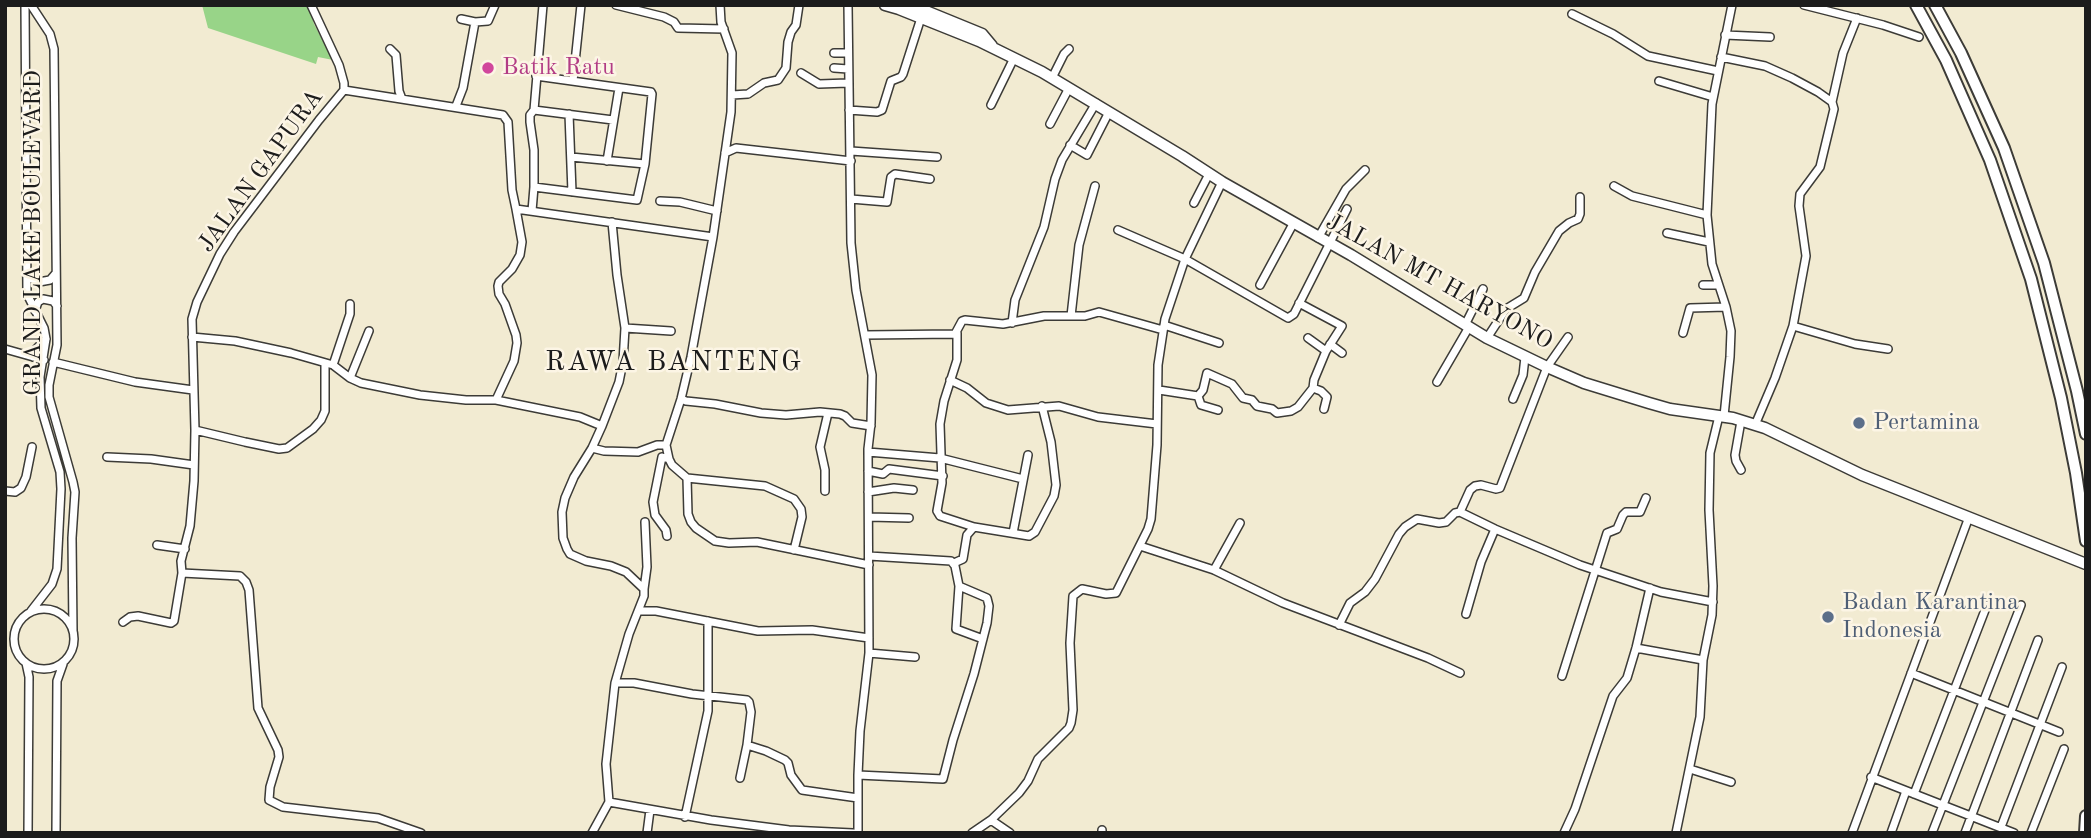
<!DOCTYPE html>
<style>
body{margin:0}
#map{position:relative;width:2091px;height:838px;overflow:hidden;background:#f2ebd2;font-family:"Old Standard TT",serif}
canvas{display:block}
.frame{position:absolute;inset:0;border:7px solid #1c1c1c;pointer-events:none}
</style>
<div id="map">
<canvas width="2091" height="838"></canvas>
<div class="frame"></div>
</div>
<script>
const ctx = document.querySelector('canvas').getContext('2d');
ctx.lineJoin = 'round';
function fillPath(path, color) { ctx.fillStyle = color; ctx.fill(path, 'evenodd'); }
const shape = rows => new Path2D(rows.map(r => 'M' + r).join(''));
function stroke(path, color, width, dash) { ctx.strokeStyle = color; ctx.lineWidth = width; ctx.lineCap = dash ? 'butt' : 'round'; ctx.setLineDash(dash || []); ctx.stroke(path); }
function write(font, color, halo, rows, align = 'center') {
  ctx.font = font + ' "Old Standard TT",serif'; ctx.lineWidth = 5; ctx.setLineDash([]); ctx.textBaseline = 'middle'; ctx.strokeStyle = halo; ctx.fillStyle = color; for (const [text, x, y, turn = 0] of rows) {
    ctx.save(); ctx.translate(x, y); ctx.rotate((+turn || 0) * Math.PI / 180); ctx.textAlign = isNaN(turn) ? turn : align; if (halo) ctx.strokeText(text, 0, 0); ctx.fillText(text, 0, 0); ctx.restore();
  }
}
const green = shape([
 [202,5,309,5,314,24,333,60,318,57,316,64,208,28]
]);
const minor = shape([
 [25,5,27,294,44,328,46,339,40,377,41,408,60,472,61,489,57,569,52,584,31,611],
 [31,5,50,34,54,49,57,345,49,385,49,397,73,482,75,492,72,538,73,631],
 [616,5,664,17,674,22,678,28,724,29],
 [848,5,851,243,856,290,872,375,871,423,868,449,869,653,860,731,858,775,858,833],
 [1804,5,1883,25,1919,37],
 [1572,14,1613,34,1648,56,1718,71],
 [461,19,475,22],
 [1725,35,1770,37],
 [390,49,396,55,399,91,402,99],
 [834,53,848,53],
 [1721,57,1765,66,1792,78,1818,92,1832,102,1834,109,1820,167,1800,194,1799,206,1806,256,1793,326,1775,378,1755,425],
 [834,68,848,69],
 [801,73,819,84,848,83],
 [1052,78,1064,54,1069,49],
 [573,81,581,5],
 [1659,81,1713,97],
 [344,90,503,115,508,122,512,190,516,209,713,237],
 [732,95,748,94,764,83,778,80,786,68,788,42,791,32,796,25,799,5],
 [1832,102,1843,53,1857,18],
 [991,105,1014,58],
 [456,106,463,88,475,22,488,21,495,5],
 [534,110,613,120],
 [849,110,877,112,882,110,891,81,901,77,903,74,921,18],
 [569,114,572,192],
 [1050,124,1069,88],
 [1070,145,1087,155,1109,112],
 [851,151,937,157],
 [725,153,736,148,851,161],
 [571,157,645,164],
 [607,161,619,88],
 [1614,186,1632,196,1707,215],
 [534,187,637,200,645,164,652,94,651,92,536,76],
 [851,199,887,202,891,177,895,174,930,179],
 [660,201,680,202,717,211],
 [1194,203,1209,174],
 [532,211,534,187,534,150,530,122,530,115,534,110,543,5],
 [1118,230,1185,259,1288,318,1294,314,1347,209],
 [1667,233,1709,242],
 [1318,238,1346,189,1365,170],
 [27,272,30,278,39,282,50,280,56,273],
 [1260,285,1293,224],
 [1703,285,1718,285],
 [1299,303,1342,326,1326,351,1314,380,1313,388],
 [35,311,38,302,43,299,53,301,57,306],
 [1071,316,1079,245,1095,186],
 [1012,323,1015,300,1044,227,1055,179,1062,160,1096,103],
 [1164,325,1219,343],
 [1465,325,1483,289],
 [1793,326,1855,344,1888,349],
 [625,328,671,331],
 [957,333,957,360,944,401,940,424,942,483,937,511,940,516,974,527],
 [1683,333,1690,308,1726,307],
 [865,335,955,334,962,321,965,320,1003,324,1044,316,1085,316,1099,312,1163,330],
 [192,337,235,341,291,353,333,365,350,378,361,383,420,395,466,400,496,400,580,417,602,426],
 [1308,338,1326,351],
 [1487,338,1506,309,1524,298,1535,272,1559,231,1569,223,1578,219,1580,214,1580,197],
 [1330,344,1342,353],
 [5,349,44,360],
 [33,357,36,349,46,339],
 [53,362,135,382,193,390],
 [333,365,350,314,350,304],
 [350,378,369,331],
 [950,380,967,388,986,403,1008,410,1059,406,1098,417,1157,424],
 [1437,382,1469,327],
 [1159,390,1198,396,1201,405,1218,410],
 [1198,396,1203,390,1207,373,1232,384,1243,398,1252,400,1257,406,1272,409,1277,413,1291,411,1298,407,1313,388,1321,391,1327,397,1324,409],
 [681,399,686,401,715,404,761,413,786,415,820,412,840,414,845,416,852,423,871,426],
 [1513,399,1523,375,1525,357],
 [496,400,514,361,517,343,516,335,505,304,499,294,498,286,499,282,512,269,520,255,522,242,516,209],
 [1724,416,1730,357,1731,331,1726,307,1712,264,1707,215,1712,104,1732,5],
 [195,430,245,442,279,449,287,448,313,429,321,420,325,411,325,363],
 [666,445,681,399,691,357,713,237,731,112,732,53,721,22,720,5],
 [592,448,604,451,638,452,657,445,666,445,669,459,672,465,687,478,688,514,691,522,696,528,715,541,729,543,757,542,869,565],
 [868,452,940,458,1023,479],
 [107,457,151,459,194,465],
 [1741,470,1736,461,1735,455,1741,421],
 [868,471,883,474,889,469,943,476],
 [687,478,765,486,794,499,801,509,802,517,794,550],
 [5,491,15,492,21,488,26,477,32,447],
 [825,491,825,470,820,447,828,413],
 [868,492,894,488,913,490],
 [1460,512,1470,490,1475,486,1481,485,1496,489,1500,488,1547,367,1568,337],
 [869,517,909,518],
 [1013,533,1028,455],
 [667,536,666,530,655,515,653,502,662,457,669,459],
 [157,545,185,549],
 [1140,546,1214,570,1283,603,1428,658,1460,673],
 [954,563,963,559,967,535,974,527,1029,536,1035,532,1054,496,1056,485,1051,442,1042,406],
 [1214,570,1240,523],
 [182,573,240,576,246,582,249,590,258,708,278,750,279,757,270,787,269,800,283,807,378,818,421,833],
 [959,586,956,629,983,639],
 [644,589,647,567,645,522],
 '14 639a30 30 0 1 1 60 0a30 30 0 1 1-60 0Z',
 [639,611,656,611,758,631,812,630,869,638],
 [1466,614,1481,562,1495,529],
 [123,622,130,617,138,616,171,623,174,621,182,573,181,561,190,526,194,481,195,430,192,319,197,302,220,254,234,232,319,120,344,90,344,83,339,65,311,5],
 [1339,625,1350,603,1365,592,1375,579,1399,534,1405,527,1417,519,1439,523,1446,522,1455,513,1460,512,1495,529,1580,565,1661,592,1713,602],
 [1636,648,1703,660],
 [869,653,915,657],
 [26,663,29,677,28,833],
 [1911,673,2059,732],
 [1562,676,1607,533,1617,529,1623,515,1626,512,1640,512,1646,498],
 [615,683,634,683,692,694,747,700,749,702,751,712,747,745,766,751,785,760,788,763,791,775,802,790,858,798],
 [1690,769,1731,782],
 [858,775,943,779,953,740,974,674,987,623,989,606,987,598,959,586,955,566,951,561,869,556],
 [1871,777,2014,833],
 [740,778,747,745],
 [1914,794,1987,605],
 [609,802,606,764,615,683,629,634,644,596,644,589,626,572,611,566,586,561,570,554,567,549,563,538,562,512,565,498,574,477,592,448,602,426,619,382,623,362,625,328,617,275,612,222],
 [609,802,711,820,789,830,853,833],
 [685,817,708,711,708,621],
 [991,820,1010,833],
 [2001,827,2062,667],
 [56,833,57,681,63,664],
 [592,833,609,802],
 [647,833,650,810],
 [972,833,991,820,1019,793,1028,781,1038,759,1069,728,1071,723,1073,710,1070,643,1073,596,1082,589,1106,594,1116,593,1148,529,1151,519,1157,445,1158,365,1165,319,1185,259,1222,182],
 [1102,833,1102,830],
 [1564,833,1575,809,1613,696,1627,678,1636,648,1650,588],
 [1676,833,1700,717,1703,660,1712,615,1713,586,1709,510,1710,453,1719,416],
 [1852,833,1969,517],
 [1891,833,1906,791],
 [1932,833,2021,605],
 [1965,833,2038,640],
 [2031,833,2064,749]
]);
const major = shape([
 [885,5,899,9,979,41,1042,72,1182,156,1222,182,1351,255,1487,338,1547,367,1584,383,1649,403,1670,409,1733,418,1765,428,1862,475,2086,564],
 [911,5,982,34,992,46]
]);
const highway = shape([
 [1916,5,1946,60,1990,160,2031,279,2061,398,2076,473,2086,541],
 [1935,5,1961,53,2004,148,2044,263,2077,391,2086,434],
 [2085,833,2086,816]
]);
const markers = [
 [488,68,7,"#d1479c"],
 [1859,423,7,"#5c6f8a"],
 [1828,617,7,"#5c6f8a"]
];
const hotelNames = [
 ["Batik Ratu",502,68]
];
const streetNames = [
 ["JALAN GAPURA",261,171,-54],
 ["GRAND LAKE BOULEVARD",34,233,-90],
 ["JALAN MT HARYONO",1439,282,29]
];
const serviceNames = [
 ["Pertamina",1873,423],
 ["Badan Karantina",1842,603],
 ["Indonesia",1842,631]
];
const quarterNames = [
 ["RAWA BANTENG",674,363]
];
fillPath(green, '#98d488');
stroke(minor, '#3c3b37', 10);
stroke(major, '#3c3b37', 13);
stroke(highway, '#3c3b37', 14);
stroke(minor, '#fff', 7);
stroke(major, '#fff', 10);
stroke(highway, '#fff', 10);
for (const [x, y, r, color] of markers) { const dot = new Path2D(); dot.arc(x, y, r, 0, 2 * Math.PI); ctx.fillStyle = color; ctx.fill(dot); stroke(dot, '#fcf5e5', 2.5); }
write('24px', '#b23c85', '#fcf5e5', hotelNames, 'left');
write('24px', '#1c1c1c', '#fcf5e5', streetNames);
write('24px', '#4e5e75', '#fcf5e5', serviceNames, 'left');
ctx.letterSpacing = '2px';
write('28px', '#1c1c1c', '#fcf5e5', quarterNames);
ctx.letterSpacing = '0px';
</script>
